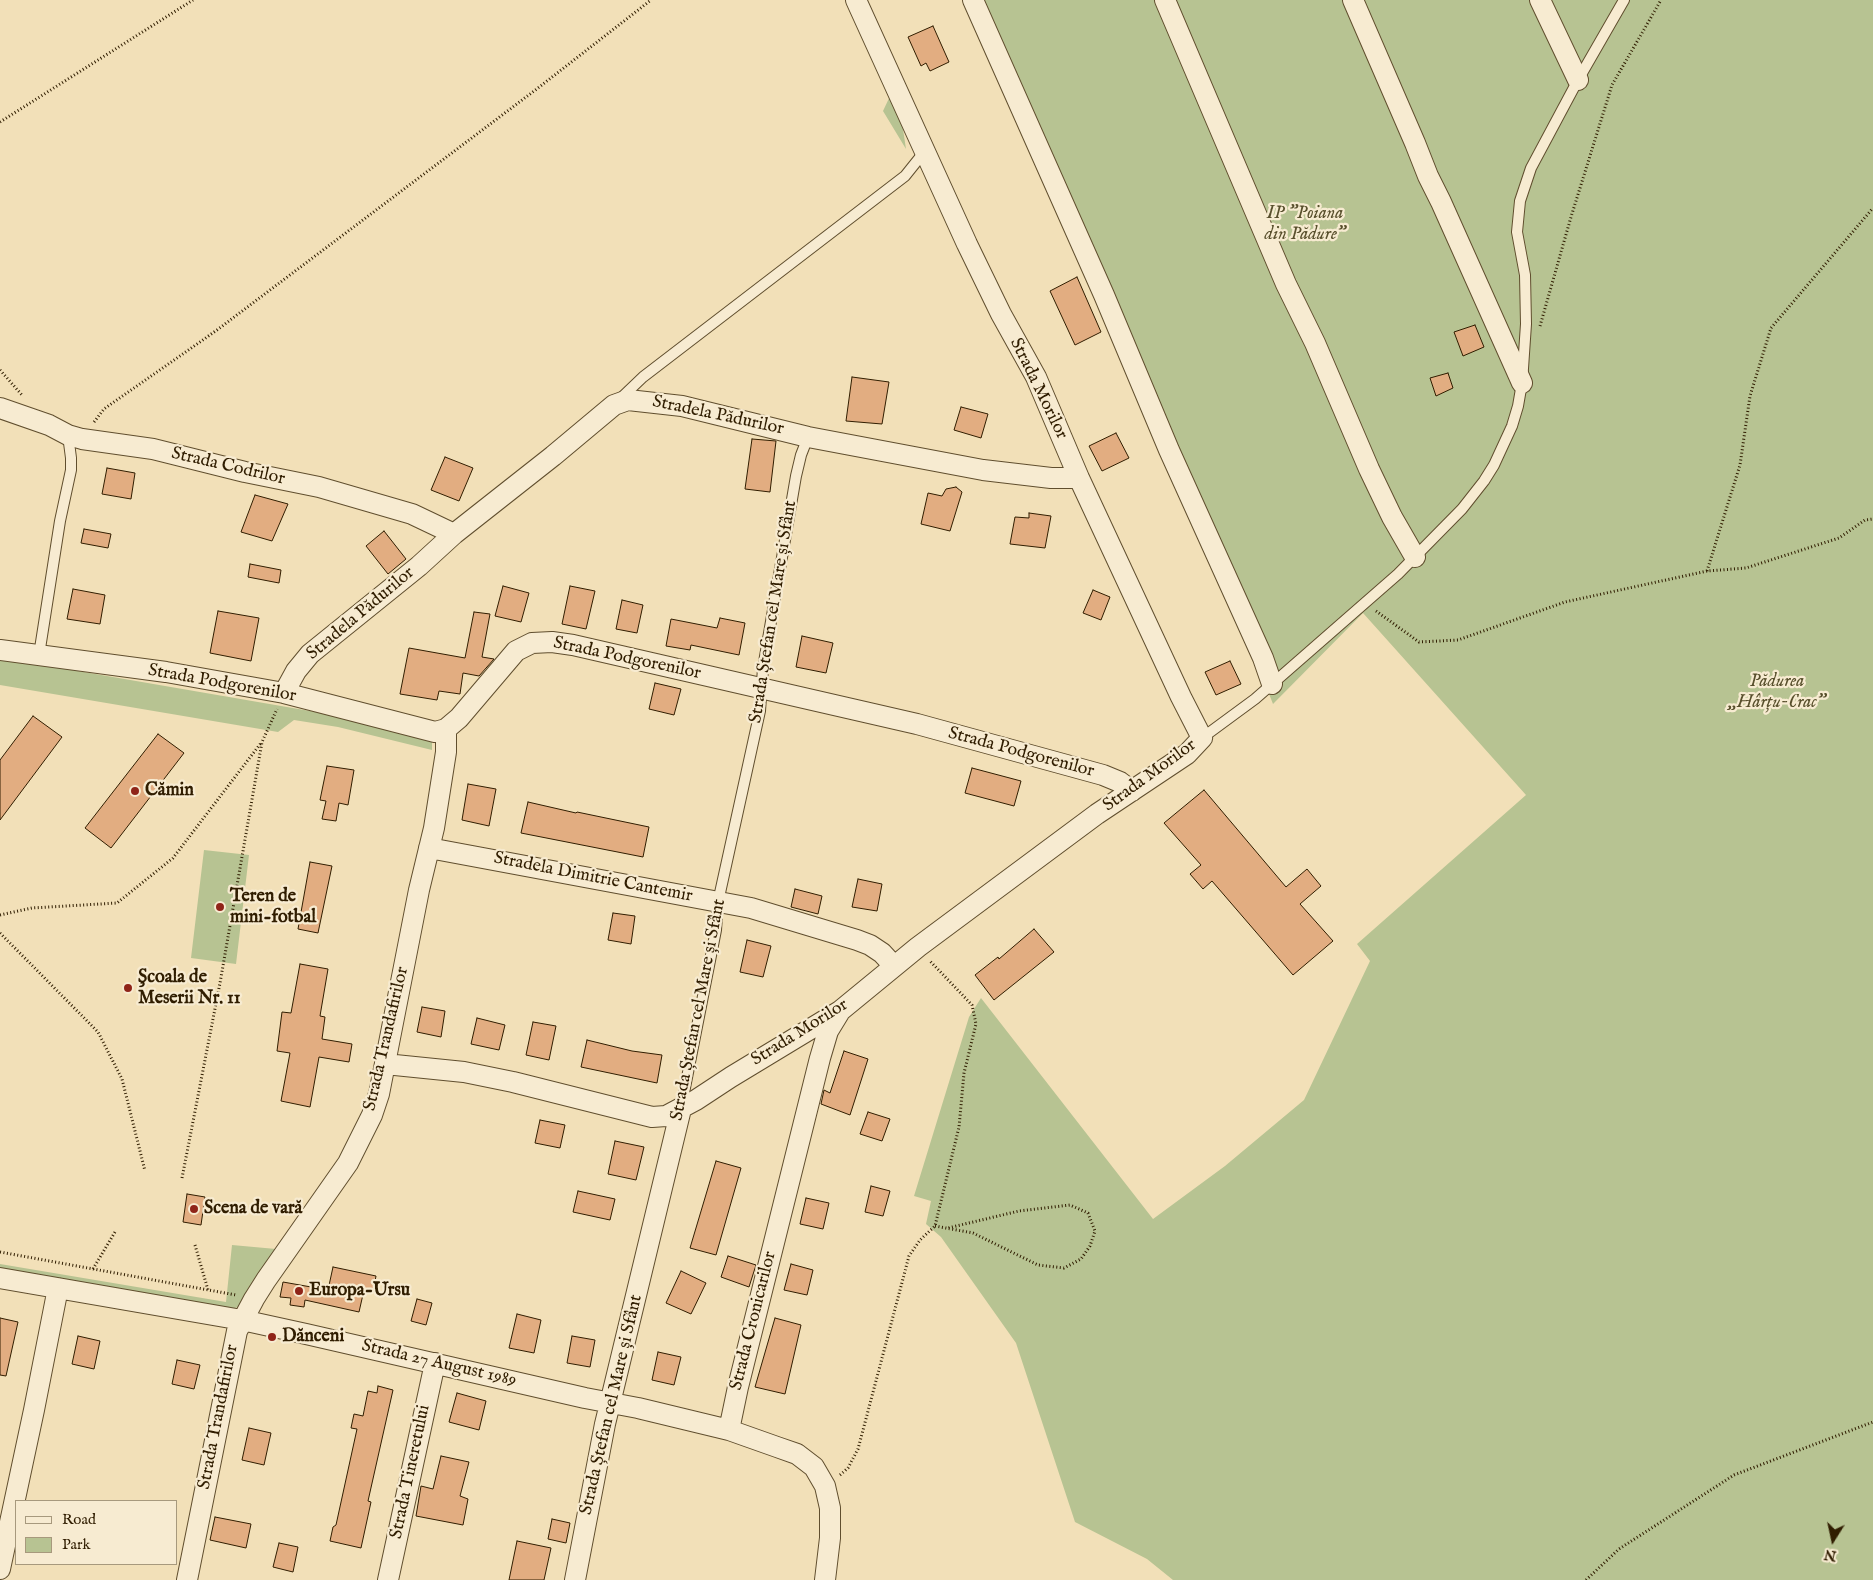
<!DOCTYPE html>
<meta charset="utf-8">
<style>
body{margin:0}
#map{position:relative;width:1873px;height:1580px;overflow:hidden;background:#f2e0b8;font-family:"IM FELL English",serif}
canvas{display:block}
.legend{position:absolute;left:15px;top:1500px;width:162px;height:65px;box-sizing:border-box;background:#f7ebd1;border:1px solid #a7997d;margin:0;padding:6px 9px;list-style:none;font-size:15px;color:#301d00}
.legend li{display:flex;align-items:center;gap:10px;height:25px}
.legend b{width:25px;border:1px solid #a7997d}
.north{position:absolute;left:1808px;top:1515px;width:50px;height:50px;-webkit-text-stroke:4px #f7ebd1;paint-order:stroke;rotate:190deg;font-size:14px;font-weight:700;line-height:20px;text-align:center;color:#301d00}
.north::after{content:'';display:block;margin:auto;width:18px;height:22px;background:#301d00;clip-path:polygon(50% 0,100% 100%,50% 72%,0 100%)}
</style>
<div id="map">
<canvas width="1873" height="1580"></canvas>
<ul class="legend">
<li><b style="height:6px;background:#f7ebd1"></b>Road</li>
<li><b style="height:14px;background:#b7c392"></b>Park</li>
</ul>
<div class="north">N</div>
</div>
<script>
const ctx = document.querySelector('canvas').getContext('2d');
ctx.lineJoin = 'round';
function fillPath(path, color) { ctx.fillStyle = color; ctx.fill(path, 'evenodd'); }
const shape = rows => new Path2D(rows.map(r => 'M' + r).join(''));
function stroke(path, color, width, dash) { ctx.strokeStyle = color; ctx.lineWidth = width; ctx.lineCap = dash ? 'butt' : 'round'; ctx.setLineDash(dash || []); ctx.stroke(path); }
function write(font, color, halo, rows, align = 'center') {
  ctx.font = font + ' "IM FELL English",serif'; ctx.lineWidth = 4.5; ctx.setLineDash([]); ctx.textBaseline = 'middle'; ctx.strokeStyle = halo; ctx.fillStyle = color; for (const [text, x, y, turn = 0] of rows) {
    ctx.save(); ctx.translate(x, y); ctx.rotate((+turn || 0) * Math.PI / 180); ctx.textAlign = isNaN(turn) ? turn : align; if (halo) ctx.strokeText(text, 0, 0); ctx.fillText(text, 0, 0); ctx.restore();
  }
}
const green = shape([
 [966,0,1873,0,1873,1580,1173,1580,1147,1559,1075,1522,1016,1343,941,1237,926,1224,931,1201,914,1196,969,1017,981,998,1153,1219,1225,1166,1304,1100,1370,961,1357,944,1526,795,1363,613,1273,704,1251,648],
 [891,94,901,116,906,149,883,111],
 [0,660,49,666,316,712,432,740,432,750,338,727,294,720,278,732,0,685],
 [204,850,249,855,236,964,191,958],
 [232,1245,276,1249,238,1307,229,1310,0,1271,0,1264,226,1302]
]);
const building = shape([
 [933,26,949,62,930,71,926,63,921,66,908,37,933,26],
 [1077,277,1101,332,1075,345,1050,291,1077,277],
 [1475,325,1484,347,1463,356,1454,332,1475,325],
 [1448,373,1453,388,1436,396,1430,378,1448,373],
 [852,377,889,382,882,424,846,421,852,377],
 [961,407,988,414,981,438,954,430,961,407],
 [1116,433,1129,458,1102,471,1089,446,1116,433],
 [752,439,776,441,770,492,745,489,752,439],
 [445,457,473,468,459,501,431,490,445,457],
 [107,468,135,473,131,499,102,494,107,468],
 [956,487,962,492,950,531,921,524,928,493,942,496,946,489,956,487],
 [255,495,288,504,272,541,241,532,255,495],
 [1029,513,1051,516,1045,548,1010,544,1015,517,1029,518,1029,513],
 [84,529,111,534,108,548,81,543,84,529],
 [384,531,406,559,388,574,366,546,384,531],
 [250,564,281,570,279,583,248,577,250,564],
 [503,586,529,593,521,622,495,616,503,586],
 [570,586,595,591,586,629,562,624,570,586],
 [73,589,105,595,100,624,67,619,73,589],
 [1093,590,1110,597,1101,620,1083,613,1093,590],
 [622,600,643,605,637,633,616,629,622,600],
 [218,611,259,618,251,661,210,653,218,611],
 [474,612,490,614,482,657,494,659,479,676,463,673,460,694,439,691,437,700,400,694,409,648,465,658,474,612],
 [720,618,745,623,739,655,691,645,690,650,666,646,671,619,717,628,720,618],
 [802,636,833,643,826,673,796,667,802,636],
 [1230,661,1241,684,1216,695,1205,672,1230,661],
 [655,683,681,689,674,715,649,709,655,683],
 [33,716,62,737,0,820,0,760,33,716],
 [158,734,184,753,111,848,85,828,158,734],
 [327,766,354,770,348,805,339,803,336,821,322,819,326,801,320,800,327,766],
 [972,768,1021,781,1014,806,965,793,972,768],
 [468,784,496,789,489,826,462,820,468,784],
 [1204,790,1286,887,1307,869,1321,886,1300,904,1333,941,1293,975,1212,881,1203,889,1190,874,1201,865,1164,823,1204,790],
 [528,802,576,813,577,812,649,827,643,857,521,833,528,802],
 [310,862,332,866,318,933,298,929,310,862],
 [858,879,882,884,877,911,852,907,858,879],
 [795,889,822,896,818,914,791,907,795,889],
 [613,913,635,916,631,944,608,940,613,913],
 [1034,929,1054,952,994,1000,975,975,998,957,999,959,1034,929],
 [747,940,771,946,763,977,740,972,747,940],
 [300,964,328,969,320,1016,325,1017,322,1039,352,1044,349,1062,319,1057,310,1107,281,1101,290,1053,277,1051,282,1012,291,1013,300,964],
 [422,1007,445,1011,441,1037,417,1032,422,1007],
 [477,1018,505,1025,499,1050,471,1044,477,1018],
 [533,1022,556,1026,549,1060,526,1055,533,1022],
 [587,1040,632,1051,662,1055,657,1083,581,1067,587,1040],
 [844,1051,868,1059,850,1115,821,1104,824,1090,830,1093,844,1051],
 [868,1112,890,1119,882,1141,860,1134,868,1112],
 [540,1120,565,1125,560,1148,535,1143,540,1120],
 [615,1141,644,1147,636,1180,608,1174,615,1141],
 [716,1161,741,1168,716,1255,690,1248,716,1161],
 [871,1186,890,1191,883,1216,865,1212,871,1186],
 [578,1191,615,1199,610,1220,573,1212,578,1191],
 [187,1194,205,1197,201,1225,183,1222,187,1194],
 [806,1198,829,1203,823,1229,800,1224,806,1198],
 [728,1256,756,1265,749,1287,721,1277,728,1256],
 [791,1264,813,1270,807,1295,784,1290,791,1264],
 [333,1267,376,1276,373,1292,364,1290,359,1312,305,1300,304,1307,290,1305,291,1298,280,1297,283,1282,328,1290,333,1267],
 [681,1271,706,1283,691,1314,666,1303,681,1271],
 [417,1299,432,1303,426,1325,411,1321,417,1299],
 [517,1314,541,1320,534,1353,509,1348,517,1314],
 [0,1318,18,1322,6,1376,0,1375,0,1318],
 [775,1318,801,1325,785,1394,755,1387,775,1318],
 [78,1336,100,1341,94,1369,72,1364,78,1336],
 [572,1336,595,1340,590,1367,567,1363,572,1336],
 [658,1352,681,1357,674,1385,652,1380,658,1352],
 [177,1360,200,1365,194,1389,172,1384,177,1360],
 [378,1386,393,1390,368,1501,371,1502,361,1548,330,1541,333,1527,336,1525,357,1429,351,1428,354,1414,363,1416,368,1391,377,1393,378,1386],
 [457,1393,486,1401,479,1430,449,1422,457,1393],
 [249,1428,271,1433,264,1465,242,1460,249,1428],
 [441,1456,469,1462,460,1496,468,1499,463,1525,416,1516,421,1486,433,1489,441,1456],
 [215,1517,251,1524,246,1548,210,1540,215,1517],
 [552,1519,570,1523,566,1543,548,1539,552,1519],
 [517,1541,551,1548,544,1580,509,1580,517,1541],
 [279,1543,298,1547,293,1572,273,1567,279,1543]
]);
const path = shape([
 [0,122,193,0],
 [1540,326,1571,217,1612,85,1661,0],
 [0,370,22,395],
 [94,422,104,409,217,330,538,88,651,0],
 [1707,571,1740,465,1750,396,1771,328,1873,208],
 [1376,611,1419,642,1458,640,1565,602,1707,571,1746,568,1839,538,1865,520,1873,519],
 [0,915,32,908,117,903,173,858,261,743],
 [0,933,98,1032,122,1079,145,1171],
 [182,1178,220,983,262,742,277,709],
 [935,1226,973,1233,1038,1265,1064,1268,1081,1259,1090,1246,1095,1231,1088,1213,1070,1205,1019,1211,948,1228],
 [195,1245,208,1290],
 [0,1252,236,1295],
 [93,1269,115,1232],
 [840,1475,848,1468,858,1449,909,1256,920,1240,935,1226,959,1127,964,1073,976,1024,972,1005,930,961],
 [1586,1580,1619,1549,1734,1475,1873,1422]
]);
const lane = shape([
 [620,399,643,377,905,176,925,151],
 [39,655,60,521,71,470,71,458,68,435],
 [1202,738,1255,699,1398,574,1462,509,1484,481,1494,465,1512,426,1518,406,1522,383,1526,324,1525,275,1517,232,1520,201,1531,168,1578,80,1624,0],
 [681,1108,716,930,718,902,760,711,763,668,796,476,801,455,808,437]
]);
const street = shape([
 [973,0,1104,295,1169,450,1263,658,1272,684],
 [1165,0,1286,284,1315,343,1369,469,1392,517,1415,557],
 [1353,0,1415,143,1428,176,1441,202,1522,383],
 [1540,0,1578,80],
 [0,408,49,425,68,435,82,439,153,449,245,472,319,487,412,514,454,534],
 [0,650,166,672,284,693,435,732,446,729,459,718,516,651,532,643,552,642,573,645,917,724,1103,775,1120,782,1132,791],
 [284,693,296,671,310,654,419,566,454,534,553,456,614,405,628,400,682,406,808,437,983,470,1051,478,1079,478],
 [429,848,751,908,857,940,870,945,882,953,894,966],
 [385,1064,464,1072,513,1082,652,1117,666,1116,696,1100,731,1077,840,1011,918,947,1097,814,1187,754,1202,738,1181,697,1079,478,1036,377,1001,314,967,244,856,0],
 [0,1278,242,1320,306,1334,585,1398,638,1408,729,1430,777,1447,797,1454,814,1467,825,1486,830,1508,830,1538,825,1580],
 [729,1430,738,1387,820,1058,828,1031,839,1013],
 [0,1569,34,1410,58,1288],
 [187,1580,237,1331,254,1299,266,1280,348,1163,372,1115,379,1094,419,890,434,828,446,752,446,729],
 [388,1580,435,1363],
 [575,1580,605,1424,681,1109]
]);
const markers = [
 [135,791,5,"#8f2418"],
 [220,907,5,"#8f2418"],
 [128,988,5,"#8f2418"],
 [194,1209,5,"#8f2418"],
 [299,1291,5,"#8f2418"],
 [272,1337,5,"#8f2418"]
];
const parkNames = [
 ["IP \"Poiana",1305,214],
 ["din Pădure\"",1305,235],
 ["Pădurea",1777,682],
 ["„Hârțu-Crac”",1777,703]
];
const streetNames = [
 ["Strada Morilor",1038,389,64],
 ["Stradela Pădurilor",718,416,12],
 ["Strada Codrilor",228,467,13],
 ["Strada Ștefan cel Mare și Sfânt",774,612,-81],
 ["Stradela Pădurilor",361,614,-40],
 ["Strada Podgorenilor",627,659,12],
 ["Strada Podgorenilor",222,684,10],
 ["Strada Podgorenilor",1021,753,15],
 ["Strada Morilor",1150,776,-36],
 ["Stradela Dimitrie Cantemir",593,878,11],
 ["Strada Ștefan cel Mare și Sfânt",699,1010,-79],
 ["Strada Morilor",800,1033,-32],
 ["Strada Trandafirilor",387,1039,-77],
 ["Strada Cronicarilor",754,1321,-76],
 ["Strada 27 August 1989",439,1364,13],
 ["Strada Ștefan cel Mare și Sfânt",612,1405,-77],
 ["Strada Trandafirilor",219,1417,-79],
 ["Strada Tineretului",411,1472,-78]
];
const poiNames = [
 ["Cămin",145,791],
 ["Teren de",230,897],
 ["mini-fotbal",230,918],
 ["Şcoala de",138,978],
 ["Meserii Nr. 11",138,999],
 ["Scena de vară",204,1209],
 ["Europa-Ursu",309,1291],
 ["Dănceni",282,1337]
];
fillPath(green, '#b7c392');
fillPath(building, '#e2ad81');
stroke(building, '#301d00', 1);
stroke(lane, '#604e2e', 12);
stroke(street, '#604e2e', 22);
stroke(path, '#301d00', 3, [1, 2.5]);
stroke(lane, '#f7ebd1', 10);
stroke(street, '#f7ebd1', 20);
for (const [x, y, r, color] of markers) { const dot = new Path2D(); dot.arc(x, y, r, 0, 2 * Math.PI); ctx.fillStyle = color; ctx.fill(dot); stroke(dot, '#f7ebd1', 2); }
write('italic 18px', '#584f2c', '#f7ebd1', parkNames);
write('18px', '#301d00', '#f7ebd1', streetNames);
write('bold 18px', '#301d00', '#f7ebd1', poiNames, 'left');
</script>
